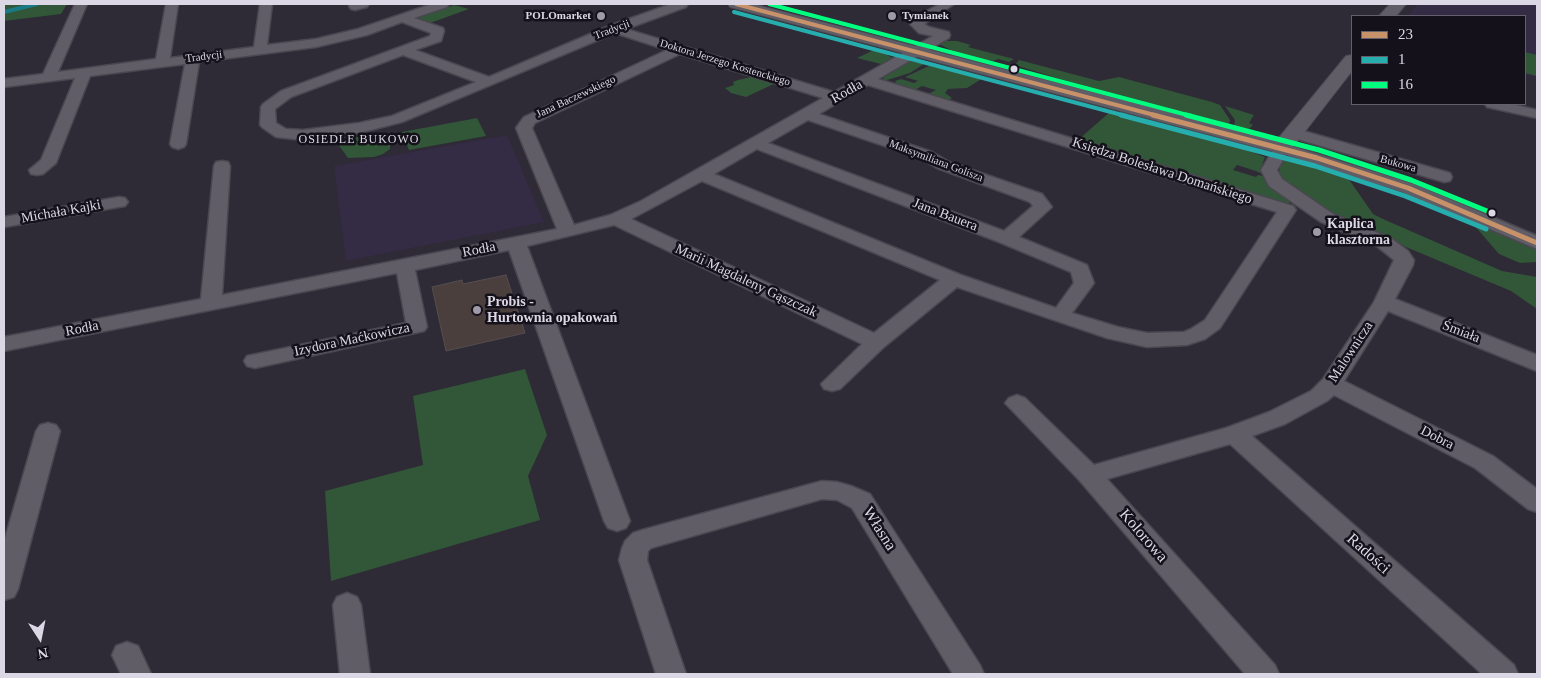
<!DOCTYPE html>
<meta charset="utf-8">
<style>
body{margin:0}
#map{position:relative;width:1541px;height:678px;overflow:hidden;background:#2e2a36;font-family:"Times New Roman",serif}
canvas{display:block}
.frame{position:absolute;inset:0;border:5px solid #dbd7e4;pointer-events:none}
.legend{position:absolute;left:1351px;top:15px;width:175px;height:90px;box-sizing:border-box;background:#14111a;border:1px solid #64606b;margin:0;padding:6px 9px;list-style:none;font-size:15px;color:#dbd7e4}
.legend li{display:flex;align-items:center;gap:10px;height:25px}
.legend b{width:25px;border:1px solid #64606b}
.north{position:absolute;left:15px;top:613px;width:50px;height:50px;-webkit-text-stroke:4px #14111a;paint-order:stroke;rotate:169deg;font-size:14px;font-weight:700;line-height:20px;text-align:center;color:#dbd7e4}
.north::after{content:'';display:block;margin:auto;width:18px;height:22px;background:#dbd7e4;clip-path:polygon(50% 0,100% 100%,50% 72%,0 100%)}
</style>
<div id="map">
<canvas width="1541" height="678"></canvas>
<div class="frame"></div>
<ul class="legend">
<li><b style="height:6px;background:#c7916a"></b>23</li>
<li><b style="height:6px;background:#26aeae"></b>1</li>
<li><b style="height:6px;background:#00ff7f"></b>16</li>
</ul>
<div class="north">N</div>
</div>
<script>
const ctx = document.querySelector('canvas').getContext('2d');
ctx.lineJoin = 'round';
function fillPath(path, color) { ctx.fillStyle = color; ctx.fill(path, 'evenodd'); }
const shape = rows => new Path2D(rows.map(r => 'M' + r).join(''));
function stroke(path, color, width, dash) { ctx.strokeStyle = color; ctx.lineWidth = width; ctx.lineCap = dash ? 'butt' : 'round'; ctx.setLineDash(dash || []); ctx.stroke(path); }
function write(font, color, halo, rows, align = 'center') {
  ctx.font = font + ' "Times New Roman",serif'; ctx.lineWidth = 5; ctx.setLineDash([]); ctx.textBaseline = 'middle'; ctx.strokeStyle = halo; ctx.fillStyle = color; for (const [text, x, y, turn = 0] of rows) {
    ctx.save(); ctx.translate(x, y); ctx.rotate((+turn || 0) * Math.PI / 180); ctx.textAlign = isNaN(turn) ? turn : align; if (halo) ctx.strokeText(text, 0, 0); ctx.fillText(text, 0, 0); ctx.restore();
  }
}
const built = shape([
 [1417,4,1537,4,1537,77,1525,75,1525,16,1408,16],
 [507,135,544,222,346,261,334,166]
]);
const green = shape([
 [4,4,67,4,61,14,4,21],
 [454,5,469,9,430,23,415,19],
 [946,41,957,41,971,45,968,47,1014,59,1009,62,998,59,993,61,963,56,939,44],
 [876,49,893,58,881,64,857,58],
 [1525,52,1537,55,1537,76,1525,73],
 [1019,60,1099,81,1119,77,1212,102,1220,105,1230,120,1229,124,1089,88,1015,65],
 [909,61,924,64,910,73,884,81,883,78,885,76],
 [931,65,935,65,983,78,967,88,948,89,945,93,952,98,948,101,926,95,936,90,922,86,913,91,897,85,895,81,901,79,914,83,918,81,905,77],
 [751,77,778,82,746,97,731,93,725,88,734,85,733,82,738,80],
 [1225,106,1254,115,1249,123,1253,125,1249,129,1234,126,1235,120],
 [1111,111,1143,120,1144,122,1241,148,1265,157,1261,168,1262,174,1256,171,1237,165,1233,170,1256,177,1258,175,1263,176,1293,201,1286,204,1078,140],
 [477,118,486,136,409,150,402,132],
 [391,133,390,149,383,154,374,157,348,158,335,140],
 [1297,157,1337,169,1348,178,1373,214,1383,219,1502,271,1537,277,1537,309,1511,291,1327,214,1278,177,1281,162,1287,158],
 [1467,217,1537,248,1537,262,1520,263,1499,254],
 [525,369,547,435,528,476,540,520,331,581,325,491,423,465,413,396]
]);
const stream = shape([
 [4,12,37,4]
]);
const building = shape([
 [506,275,525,333,446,351,432,287,462,280,463,284,506,275]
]);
const minor = shape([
 [75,4,87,4,58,72,156,59,166,4,178,4,170,58,254,47,260,4,272,4,267,45,316,39,358,29,432,4,449,4,447,7,414,18,443,28,444,31,441,41,415,50,489,77,609,26,671,4,688,4,686,7,626,29,834,92,933,36,919,33,910,24,921,14,940,4,954,4,924,24,929,27,949,32,950,35,949,38,878,79,1293,206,1296,210,1220,328,1205,339,1187,345,1147,347,1107,338,957,287,884,347,840,389,832,391,824,389,821,384,862,344,614,225,527,246,630,521,626,528,617,531,608,528,604,521,509,250,415,270,427,327,424,331,255,368,247,366,244,361,247,356,406,323,397,273,4,351,4,337,201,299,214,166,216,162,222,161,228,162,230,166,222,295,557,229,516,128,524,117,667,50,615,33,402,122,359,133,303,140,276,137,263,128,260,125,261,107,263,104,281,91,430,36,431,33,402,22,367,35,316,47,199,62,186,144,184,147,178,149,172,147,170,144,185,64,90,76,56,163,43,174,37,175,31,174,29,170,41,160,75,78,4,87,4,79,43,74,75,4],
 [680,54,823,98,641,201,610,215,574,225,532,128,535,123,680,54],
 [403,55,476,82,392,116,359,123,303,130,286,129,276,123,275,109,291,97,403,55],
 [868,85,1277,212,1205,320,1191,329,1184,332,1147,333,1118,327,1072,313,1094,283,1087,265,1019,237,1052,207,1042,194,949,162,932,152,819,114,868,85],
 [808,120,920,158,937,168,1030,202,1033,206,1004,231,768,143,808,120],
 [757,149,999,242,1071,272,1074,283,1056,308,961,275,714,174,757,149],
 [702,181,940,280,874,333,631,219,702,181],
 [350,4,369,4,367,7,355,10,351,9,349,6,350,4],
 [1485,104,1511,104,1537,110,1537,118,1487,107,1485,104],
 [1293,128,1450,173,1452,177,1450,181,1444,182,1287,136,1285,133,1287,130,1293,128],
 [1282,143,1414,184,1537,236,1537,249,1402,192,1286,155,1277,170,1282,179,1333,214,1392,239,1408,251,1414,260,1413,265,1395,299,1537,355,1537,371,1388,311,1344,381,1493,456,1537,489,1537,512,1528,509,1475,468,1334,395,1327,401,1285,424,1252,436,1514,665,1518,674,1482,674,1230,444,1107,479,1275,665,1279,674,1245,674,1080,481,1005,403,1009,398,1017,395,1025,398,1094,465,1226,428,1269,412,1311,391,1323,379,1374,302,1394,260,1378,247,1321,222,1269,186,1261,170,1276,145,1282,143],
 [119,197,125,198,128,202,125,206,4,227,4,217,119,197],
 [48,423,56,425,60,431,18,589,14,597,4,600,4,542,36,431,40,425,48,423],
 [822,481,837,482,851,486,870,494,980,665,984,674,953,674,852,508,837,500,822,499,651,548,648,551,647,560,686,674,656,674,619,560,622,548,625,541,633,533,642,530,822,481],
 [347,593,357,597,361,605,370,674,340,674,333,605,337,597,347,593],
 [127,642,138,646,151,674,121,674,112,655,116,646,127,642]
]);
const tertiary = shape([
 [728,4,753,4,1277,140,1346,56,1352,55,1352,71,1289,152,1282,154,730,7,728,4],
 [1390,4,1406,4,1396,16,1379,16,1390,4]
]);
const bus1Far1 = shape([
 [736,4,1158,116]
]);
const bus1 = shape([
 [1153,115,1317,158,1408,188,1537,243]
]);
const bus2Far1 = shape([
 [734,12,1126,116]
]);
const bus2 = shape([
 [1121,115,1315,166,1405,196,1486,229]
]);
const bus3Far1 = shape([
 [769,4,1191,116]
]);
const bus3 = shape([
 [1186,115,1319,150,1411,180,1492,213]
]);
const markers = [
 [601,16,5,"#9e9aa7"],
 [892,16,5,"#9e9aa7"],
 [1014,69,4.5,"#dbd7e4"],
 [1492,213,4.5,"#dbd7e4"],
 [1317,232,5,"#9e9aa7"],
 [477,310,5,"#9e9aa7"]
];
const farPoinames = [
 ["POLOmarket",591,16],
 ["Tymianek",902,16,"left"]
];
const farStreetnames = [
 ["Tradycji",612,30,-21],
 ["Tradycji",204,57,-7],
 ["Doktora Jerzego Kostenckiego",725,63,17],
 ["Jana Baczewskiego",576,97,-25],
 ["Maksymiliana Golisza",936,161,21],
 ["Bukowa",1398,164,16]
];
const farNeighbourhoodnames = [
 ["OSIEDLE BUKOWO",359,140]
];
const streetNames = [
 ["Rodła",847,92,-30],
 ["Księdza Bolesława Domańskiego",1162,171,18],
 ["Michała Kajki",61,212,-10],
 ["Jana Bauera",945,215,21],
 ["Rodła",479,250,-11],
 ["Marii Magdaleny Gąszczak",746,281,25],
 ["Rodła",82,329,-11],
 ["Śmiała",1461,332,21],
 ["Izydora Maćkowicza",352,340,-12],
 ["Malownicza",1351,352,-57],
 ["Dobra",1437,438,27]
];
const poiNames = [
 ["Kaplica",1327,224],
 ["klasztorna",1327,240],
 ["Probis -",487,302],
 ["Hurtownia opakowań",487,318]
];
const nearStreetnames = [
 ["Własna",879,529,58],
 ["Kolorowa",1143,536,49],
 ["Radości",1368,554,42]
];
fillPath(built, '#342b44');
fillPath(green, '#325638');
stroke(stream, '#1a7b85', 4);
fillPath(building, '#4b3f3e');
stroke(building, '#544e51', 1);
stroke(minor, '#4a4751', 3);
stroke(tertiary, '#4a4751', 2);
fillPath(minor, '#605d66');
fillPath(tertiary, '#605d66');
stroke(bus1Far1, '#c7916a', 4);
stroke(bus1, '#c7916a', 5);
stroke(bus2Far1, '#26aeae', 4);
stroke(bus2, '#26aeae', 5);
stroke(bus3Far1, '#00ff7f', 4);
stroke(bus3, '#00ff7f', 5);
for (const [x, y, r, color] of markers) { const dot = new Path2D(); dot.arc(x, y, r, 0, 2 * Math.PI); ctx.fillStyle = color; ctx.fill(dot); stroke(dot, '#14111a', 2); }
write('bold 11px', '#dbd7e4', '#14111a', farPoinames, 'right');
write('11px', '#dbd7e4', '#14111a', farStreetnames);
ctx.letterSpacing = '1px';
write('12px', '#dbd7e4', '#14111a', farNeighbourhoodnames);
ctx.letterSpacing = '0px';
write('14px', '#dbd7e4', '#14111a', streetNames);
write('bold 14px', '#dbd7e4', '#14111a', poiNames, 'left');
write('16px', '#dbd7e4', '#14111a', nearStreetnames);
</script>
